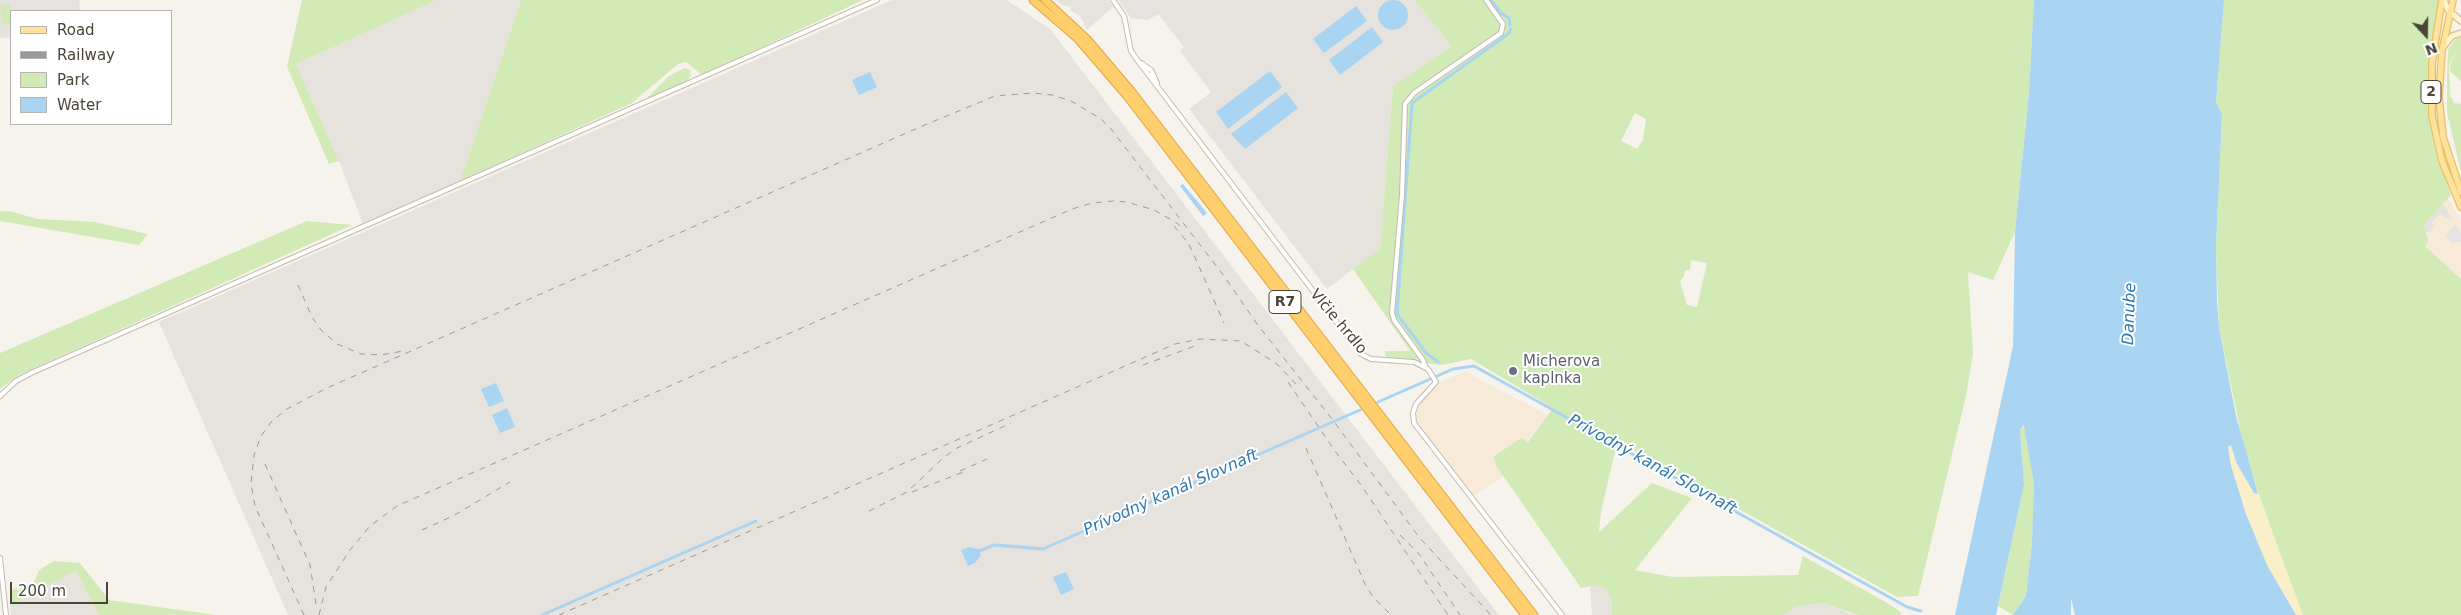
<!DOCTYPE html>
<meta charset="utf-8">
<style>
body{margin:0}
#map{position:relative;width:2461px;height:615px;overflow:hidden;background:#f6f3ec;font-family:"DejaVu Sans",sans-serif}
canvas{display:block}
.legend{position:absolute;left:10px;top:10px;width:162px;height:115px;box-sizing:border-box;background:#fff;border:1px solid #b7b4b0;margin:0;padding:6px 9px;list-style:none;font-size:15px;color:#4b4439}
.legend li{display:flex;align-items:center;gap:10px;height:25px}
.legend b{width:25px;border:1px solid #b7b4b0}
.north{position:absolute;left:2401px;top:10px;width:50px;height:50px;-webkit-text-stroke:4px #fff;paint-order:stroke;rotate:159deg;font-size:14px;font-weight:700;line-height:20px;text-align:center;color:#4b4439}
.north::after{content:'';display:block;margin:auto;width:18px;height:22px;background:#4b4439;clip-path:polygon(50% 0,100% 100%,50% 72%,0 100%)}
.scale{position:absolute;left:10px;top:582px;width:98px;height:22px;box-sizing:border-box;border:2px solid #4b4439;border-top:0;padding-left:6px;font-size:15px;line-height:18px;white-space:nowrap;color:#4b4439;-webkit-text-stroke:4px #fff;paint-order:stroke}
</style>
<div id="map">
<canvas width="2461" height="615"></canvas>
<ul class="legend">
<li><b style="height:6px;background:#ffe39c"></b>Road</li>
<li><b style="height:6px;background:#9a9a9a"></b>Railway</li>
<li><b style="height:14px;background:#d2eab5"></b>Park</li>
<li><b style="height:14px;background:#a9d4f2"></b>Water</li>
</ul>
<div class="north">N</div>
<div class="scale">200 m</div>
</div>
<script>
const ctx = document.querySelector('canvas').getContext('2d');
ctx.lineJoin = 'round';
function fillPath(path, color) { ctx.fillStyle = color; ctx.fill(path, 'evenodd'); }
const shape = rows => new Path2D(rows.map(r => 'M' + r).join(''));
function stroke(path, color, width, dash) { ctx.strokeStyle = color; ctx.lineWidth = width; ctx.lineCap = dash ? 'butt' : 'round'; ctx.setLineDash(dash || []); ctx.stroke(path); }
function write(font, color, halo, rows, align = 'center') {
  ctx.font = font + ' "DejaVu Sans",sans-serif'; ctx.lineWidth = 4; ctx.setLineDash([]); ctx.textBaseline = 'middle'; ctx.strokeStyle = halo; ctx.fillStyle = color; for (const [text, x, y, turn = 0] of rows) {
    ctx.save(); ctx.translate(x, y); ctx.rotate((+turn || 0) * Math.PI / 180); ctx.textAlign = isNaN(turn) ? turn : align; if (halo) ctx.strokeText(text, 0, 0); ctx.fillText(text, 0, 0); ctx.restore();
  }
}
const commercial = shape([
 [2448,197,2461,220,2461,279,2425,246,2424,225],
 [1465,372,1548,415,1527,442,1493,457,1497,462,1495,464,1504,476,1472,497,1418,425,1415,416,1419,404,1438,383]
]);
const industrial = shape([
 [0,0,79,0,80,11,11,11,11,37,0,38],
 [437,0,521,0,460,181,363,224,339,161,296,64],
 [892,0,1007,0,1050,29,1499,615,288,615,159,322],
 [1055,0,1108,0,1113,7,1087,30,1080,16,1071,11,1071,7,1064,6],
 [1118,0,1415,0,1451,46,1393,86,1380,249,1327,289,1189,109,1211,92,1180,51,1184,47,1158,14,1148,20,1131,18],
 [76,571,99,615,11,615,10,605],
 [1594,585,1605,587,1611,598,1612,615,1592,615,1590,586],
 [1822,603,1855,615,1782,615,1796,607]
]);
const green = shape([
 [302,0,437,0,296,64,339,161,329,164,287,67],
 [521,0,863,0,702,75,686,62,678,64,632,103,460,181],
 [1415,0,2034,0,2029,93,2015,232,1993,280,1968,272,1973,353,1966,396,1918,596,1897,597,1620,443,1615,452,1601,511,1599,532,1652,483,1692,498,1635,570,1673,577,1798,575,1803,556,1884,601,1901,612,1900,615,1858,615,1822,603,1796,607,1782,615,1612,615,1611,598,1605,588,1594,585,1581,588,1495,464,1496,462,1493,457,1521,438,1528,442,1553,408,1471,359,1441,365,1386,358,1385,351,1410,351,1353,269,1380,249,1393,86,1451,46],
 [1635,113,1646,119,1643,140,1637,149,1621,141],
 [1691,260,1707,263,1697,307,1687,305,1680,281,1684,276,1685,270,1690,270],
 [2224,0,2440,0,2430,54,2428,104,2435,148,2451,195,2424,225,2428,241,2425,246,2461,279,2461,615,2301,615,2246,457,2219,328,2216,246,2222,114,2216,102],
 [10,4,11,24,2,25,0,5],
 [2461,37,2461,81,2450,71,2451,62,2457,50,2450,62,2449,70,2450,95,2454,103,2461,104,2461,172,2447,113,2447,74,2448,50,2456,39],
 [685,68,690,70,691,75,687,81,646,99,669,76],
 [0,211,10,211,37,219,95,222,148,234,139,245,0,221],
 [307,221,352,225,19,375,0,389,0,353],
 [2025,425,2034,484,2032,542,2026,596,2013,615,1998,606,2024,485,2020,430],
 [54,561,80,563,109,600,216,615,99,615,76,571,10,605,11,590,34,582,39,570]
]);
const sand = shape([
 [2231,445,2236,462,2258,493,2303,615,2296,615,2267,565,2246,514,2231,466,2228,446]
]);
const parking = shape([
 [1142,0,1147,0,1155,11,1147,18,1136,4],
 [2443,204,2452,218,2449,220,2440,214,2431,223,2435,226,2430,232,2425,231,2424,225],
 [2455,225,2461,233,2461,241,2452,243,2446,235]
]);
const water = shape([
 '1378 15a15 15 0 1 1 30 0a15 15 0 1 1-30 0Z',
 [2034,0,2224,0,2216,102,2222,114,2216,246,2217,301,2219,328,2236,416,2258,494,2254,493,2236,462,2231,445,2228,447,2231,466,2246,514,2267,565,2296,615,2075,615,2071,598,2071,615,2013,615,2026,596,2032,542,2034,484,2024,425,2020,430,2024,485,1996,615,1955,615,2013,346,2015,232,2029,93],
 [1356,6,1367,21,1324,53,1313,39],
 [1372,27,1383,42,1340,75,1329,60],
 [1270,71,1282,87,1228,129,1216,112],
 [870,72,877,87,859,95,852,80],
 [1286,92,1298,108,1245,149,1231,134],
 [1183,184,1207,213,1203,216,1180,186],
 [496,383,504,401,489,407,481,389],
 [507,408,515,427,500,433,492,415],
 [968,547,978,549,981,555,975,563,968,566,961,550],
 [1066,572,1074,589,1061,595,1053,577]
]);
const canal = shape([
 [1491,0,1501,13,1509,18,1510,25],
 [1438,362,1426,353,1397,314,1412,103,1508,34,1511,29],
 [1378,402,1453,369,1474,366,1907,607,1921,611],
 [979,551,994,545,1043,549,1360,410],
 [542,615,756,521]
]);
const street = shape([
 [1113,0,1124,16,1131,51,1138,61,1361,354,1371,359,1414,362,1428,369,1436,382,1416,404,1413,413,1414,423,1562,615],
 [1141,63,1151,70,1157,83],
 [1425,366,1423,360,1394,320,1392,313,1402,195,1405,104,1414,93,1501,33,1503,24,1486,0],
 [0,396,16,381,31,373,877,0],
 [0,558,6,615]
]);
const secondary = shape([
 [2444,0,2448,10,2461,21],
 [2444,46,2452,36,2461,33]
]);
const primary = shape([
 [2442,0,2432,63,2432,116,2442,161,2461,207],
 [2453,0,2442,51,2439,97,2443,137,2461,192]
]);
const highway = shape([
 [1033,0,1077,38,1127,96,1525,615],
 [1045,0,1087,39,1132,92,1534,615]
]);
const rail = shape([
 [1174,226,1188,243,1194,255,1224,323],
 [298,285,312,317,321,330,337,344,361,354,381,355,403,351],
 [1143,365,1195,346],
 [1288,382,1335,451,1361,485,1448,615],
 [1306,448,1365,584,1373,597,1391,615],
 [265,464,310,565,317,610],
 [960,471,987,459],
 [912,492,966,471],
 [869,511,907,492,942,459,955,449,1011,423],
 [422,530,453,516,510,482],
 [1400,535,1419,554,1460,615],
 [304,615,255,506,251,484,254,455,261,436,272,421,287,409,327,388,920,127,995,96,1033,93,1052,95,1071,101,1101,119,1111,129,1224,276,1257,324,1332,419,1419,537,1491,615],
 [319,615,326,587,350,550,370,526,397,506,1072,209,1092,203,1113,201,1127,202,1154,210,1177,223,1183,229],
 [559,615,1175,344,1200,339,1241,341,1277,364,1297,385]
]);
const markers = [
 [1513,371,5,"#6b7280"]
];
const shields = [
 [2431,92,20],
 [1285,302,32]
];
const shieldNames = [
 ["2",2431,92],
 ["R7",1285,302]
];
const streetNames = [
 ["Vlčie hrdlo",1338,322,50]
];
const worshipNames = [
 ["Micherova",1523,362],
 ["kaplnka",1523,379]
];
const waterNames = [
 ["Danube",2130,314,-88],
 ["Prívodný kanál Slovnaft",1652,465,29],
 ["Prívodný kanál Slovnaft",1171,493,-24]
];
fillPath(commercial, '#f7ead8');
fillPath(industrial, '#e6e2dd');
fillPath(green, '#d2eab5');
fillPath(sand, '#f9efc9');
fillPath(parking, '#e5e3e0');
fillPath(water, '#a9d4f2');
stroke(canal, '#a9d4f2', 3);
stroke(street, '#c2bbae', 6);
stroke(secondary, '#d6c79b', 8);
stroke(primary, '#e6c16a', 8);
stroke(highway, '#e0a43c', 9);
stroke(street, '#fff', 4);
stroke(secondary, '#fff3cd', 5);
stroke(primary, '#ffe39c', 5.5);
stroke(highway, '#ffcf6e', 7);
stroke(rail, '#9a9a9a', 1, [6, 6]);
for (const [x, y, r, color] of markers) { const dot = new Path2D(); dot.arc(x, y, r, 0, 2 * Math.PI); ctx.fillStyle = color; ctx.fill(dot); stroke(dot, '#fff', 2); }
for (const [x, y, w] of shields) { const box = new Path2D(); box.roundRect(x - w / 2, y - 11.5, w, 23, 4); ctx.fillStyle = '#fff'; ctx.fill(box); stroke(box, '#4b4439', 1); }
write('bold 14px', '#4b4439', null, shieldNames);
write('15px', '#4b4439', '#fff', streetNames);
write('15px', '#5b616d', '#fff', worshipNames, 'left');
write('italic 16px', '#2e7ab2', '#fff', waterNames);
</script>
